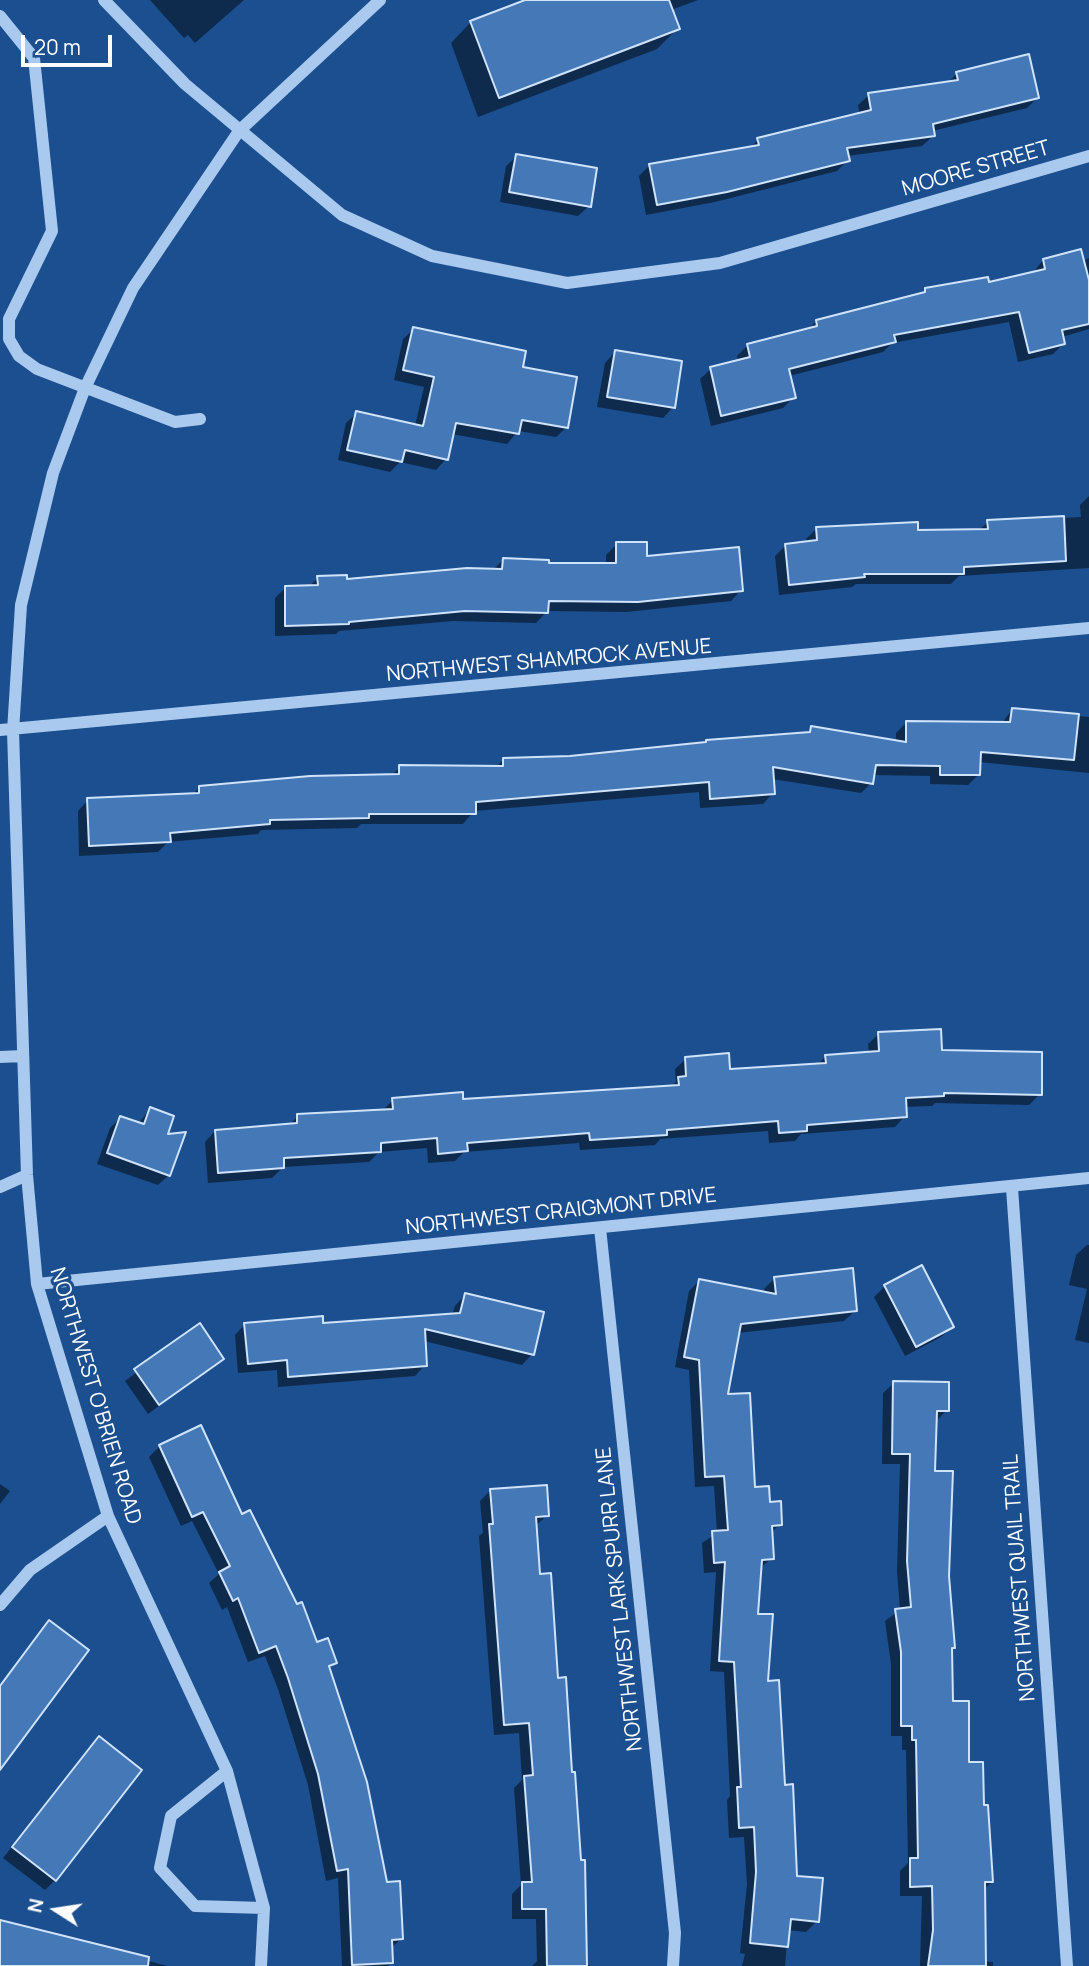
<!DOCTYPE html>
<style>
body{margin:0}
#map{position:relative;width:1089px;height:1966px;overflow:hidden;background:#1b4f8f;font-family:Manrope,sans-serif}
canvas{display:block}
.north{position:absolute;left:21px;top:1875px;width:70px;height:70px;-webkit-text-stroke:5px #1b4f8f;paint-order:stroke;rotate:282deg;font-size:19px;font-weight:700;line-height:28px;text-align:center;color:#fff}
.north::after{content:'';display:block;margin:auto;width:24px;height:32px;background:#fff;clip-path:polygon(50% 0,100% 100%,50% 72%,0 100%)}
.scale{position:absolute;left:21px;top:35px;width:91px;height:32px;box-sizing:border-box;border:4px solid #fff;border-top:0;padding-left:9px;font-size:21px;line-height:24px;white-space:nowrap;color:#fff;-webkit-text-stroke:5px #1b4f8f;paint-order:stroke}
</style>
<div id="map">
<canvas width="1089" height="1966"></canvas>
<div class="north">N</div>
<div class="scale">20 m</div>
</div>
<script>
const ctx = document.querySelector('canvas').getContext('2d');
ctx.lineJoin = 'round';
function fillPath(path, color) { ctx.fillStyle = color; ctx.fill(path, 'evenodd'); }
const shape = rows => new Path2D(rows.map(r => 'M' + r).join(''));
function stroke(path, color, width, dash) { ctx.strokeStyle = color; ctx.lineWidth = width; ctx.lineCap = dash ? 'butt' : 'round'; ctx.setLineDash(dash || []); ctx.stroke(path); }
function write(font, color, halo, rows, align = 'center') {
  ctx.font = font + ' Manrope,sans-serif'; ctx.lineWidth = 6; ctx.setLineDash([]); ctx.textBaseline = 'middle'; ctx.strokeStyle = halo; ctx.fillStyle = color; for (const [text, x, y, turn = 0] of rows) {
    ctx.save(); ctx.translate(x, y); ctx.rotate((+turn || 0) * Math.PI / 180); ctx.textAlign = isNaN(turn) ? turn : align; if (halo) ctx.strokeText(text, 0, 0); ctx.fillText(text, 0, 0); ctx.restore();
  }
}
const shadow = shape([
 [150,0,244,0,195,43,188,35,184,38],
 [530,0,698,0,671,10,678,28,657,49,478,117,451,43,471,22],
 [957,73,1037,98,1027,108,932,131,933,136,922,146,847,156,848,160,837,171,715,202,646,215,639,176,650,165,750,148,758,140,860,115,858,105,869,95,947,84],
 [517,156,589,206,578,216,500,202,506,166],
 [1089,258,1089,329,1062,337,1064,343,1053,354,1018,362,1009,322,892,343,883,352,789,376,794,397,783,408,711,426,700,379,711,369,739,362,737,356,748,345,807,331,816,321,920,295,925,290,987,284,1033,273,1043,260,1083,261],
 [414,329,521,369,567,427,556,437,518,431,507,444,452,434,446,459,436,470,400,462,390,472,338,460,346,423,357,413,415,426,424,387,394,380,403,339],
 [615,352,673,407,663,418,597,407,605,363],
 [1089,496,1089,568,959,576,951,584,856,584,852,587,779,595,775,556,786,545,807,543,806,539,817,528,916,523,916,532,978,531,988,522,1081,517,1080,505],
 [617,544,645,558,741,590,731,601,626,612,547,611,536,623,453,621,339,631,336,634,275,636,275,598,285,588,308,587,318,578,346,581,493,570,503,560,548,565,606,565,606,555],
 [1012,710,1089,717,1089,773,979,762,979,774,968,785,930,784,930,776,873,775,871,783,861,793,772,779,773,793,763,804,700,808,699,792,474,811,463,824,361,824,357,828,261,830,258,834,168,842,158,852,79,856,78,811,88,800,192,795,199,788,391,776,400,767,496,767,503,760,570,758,805,735,812,728,896,742,896,733,907,722,1001,724],
 [879,1034,940,1052,1040,1094,1029,1105,935,1103,932,1106,905,1107,905,1116,895,1127,801,1134,795,1141,769,1143,768,1131,660,1139,655,1145,580,1150,579,1143,464,1152,455,1161,428,1163,427,1148,379,1152,369,1162,283,1167,272,1178,208,1183,205,1142,215,1131,288,1126,298,1116,382,1111,393,1100,462,1101,670,1087,676,1082,675,1069,686,1059,728,1071,817,1065,826,1056,869,1053,868,1044],
 [150,1109,165,1136,169,1175,158,1185,97,1164,110,1128,120,1118,138,1124],
 [1087,1245,1089,1245,1089,1343,1075,1340,1087,1289,1069,1285,1076,1255],
 [775,1278,855,1311,844,1321,738,1333,726,1396,753,1488,780,1524,770,1534,772,1558,759,1569,756,1615,796,1878,817,1921,806,1932,788,1930,785,1966,742,1966,745,1954,740,1953,747,1884,744,1837,729,1838,727,1800,730,1796,724,1672,710,1671,716,1572,704,1573,702,1543,717,1533,714,1486,695,1487,689,1370,675,1367,689,1291,699,1281,765,1293,764,1289],
 [885,1286,952,1327,941,1337,905,1356,874,1297],
 [465,1295,532,1354,522,1365,424,1341,425,1365,415,1376,278,1387,277,1370,238,1373,235,1335,245,1324,322,1325,452,1315,455,1306],
 [199,1326,222,1359,148,1414,125,1381],
 [894,1383,947,1410,936,1421,934,1472,953,1647,951,1650,951,1703,982,1807,992,1882,983,1890,984,1961,993,1962,993,1966,920,1966,922,1896,900,1896,900,1871,908,1863,906,1750,902,1750,902,1736,891,1736,891,1664,885,1621,900,1610,897,1572,900,1464,882,1464,883,1393],
 [160,1446,241,1516,316,1645,335,1662,328,1670,401,1939,390,1949,391,1963,388,1966,342,1966,338,1878,326,1881,308,1785,278,1689,265,1656,248,1662,227,1607,222,1610,209,1583,219,1574,192,1521,181,1526,149,1457],
 [0,1484,10,1491,0,1504],
 [491,1490,548,1515,535,1526,538,1576,556,1680,586,1965,591,1966,532,1966,537,1961,536,1919,512,1919,512,1894,521,1885,514,1788,522,1780,519,1733,494,1735,479,1536,483,1533,480,1501],
 [49,1623,0,1767,0,1685],
 [99,1739,55,1880,45,1890,3,1858],
 [0,1920,167,1966,0,1966]
]);
const building = shape([
 [525,0,669,0,680,29,499,98,470,21,525,0],
 [1029,54,1039,98,933,124,935,136,847,148,850,161,727,192,657,205,649,164,759,145,757,138,871,110,868,93,958,80,956,72,1029,54],
 [516,154,597,168,591,207,509,192,516,154],
 [1081,249,1089,280,1089,324,1062,330,1065,344,1029,353,1019,312,894,335,896,342,789,369,796,398,721,416,710,367,750,357,747,344,817,326,816,320,925,292,925,288,988,277,989,282,1045,269,1043,259,1081,249],
 [413,327,526,351,523,367,577,377,568,428,522,420,519,434,456,423,448,460,405,450,402,462,347,450,356,411,423,426,434,377,403,370,413,327],
 [615,350,682,361,675,408,607,397,615,350],
 [1064,516,1066,561,964,567,964,574,864,574,865,577,789,585,785,544,817,540,816,527,918,522,918,530,988,529,987,520,1064,516],
 [616,542,647,542,647,556,739,547,743,591,638,602,549,601,548,613,465,611,349,622,349,624,285,626,285,586,318,585,317,576,347,575,347,579,467,568,502,569,503,558,549,560,549,563,616,563,616,542],
 [1012,708,1079,714,1074,760,981,752,980,775,940,775,940,766,876,765,873,784,773,767,775,794,710,799,709,782,476,802,476,814,369,814,369,818,270,820,270,824,170,833,171,842,89,846,87,798,199,793,199,786,310,776,399,774,399,765,503,766,503,758,570,756,706,742,706,740,810,732,811,726,906,742,906,721,1010,722,1012,708],
 [941,1029,942,1050,1042,1052,1042,1095,944,1093,944,1096,906,1098,907,1117,807,1125,807,1131,779,1133,778,1121,667,1130,667,1135,590,1140,589,1133,467,1143,468,1151,438,1154,437,1138,381,1143,381,1152,284,1158,284,1168,218,1173,215,1130,297,1123,297,1114,393,1109,392,1098,463,1092,463,1099,679,1085,678,1077,686,1076,685,1057,729,1053,730,1069,826,1063,825,1055,879,1051,878,1032,941,1029],
 [150,1107,174,1116,168,1134,186,1132,170,1176,107,1153,120,1116,144,1124,150,1107],
 [922,1265,954,1327,916,1347,884,1285,922,1265],
 [853,1268,857,1311,741,1324,728,1394,750,1393,755,1487,769,1486,770,1502,781,1501,782,1525,772,1526,774,1559,762,1560,758,1614,773,1614,768,1681,779,1680,785,1785,793,1784,797,1876,823,1878,819,1922,791,1919,788,1947,750,1943,756,1872,754,1827,739,1828,737,1787,741,1787,734,1662,719,1661,725,1562,714,1563,712,1531,728,1530,724,1476,705,1477,699,1360,684,1357,699,1279,776,1294,774,1277,853,1268],
 [465,1293,544,1312,534,1355,425,1329,427,1366,288,1377,287,1360,248,1364,244,1323,323,1316,323,1323,460,1313,465,1293],
 [200,1323,224,1359,159,1405,134,1369,200,1323],
 [893,1381,949,1382,949,1411,937,1411,935,1471,953,1471,949,1576,955,1648,952,1648,953,1701,969,1701,969,1762,983,1762,984,1805,988,1805,993,1882,985,1882,986,1966,928,1966,933,1930,932,1886,910,1887,910,1858,918,1858,916,1740,912,1740,912,1726,901,1726,901,1652,895,1609,911,1607,907,1561,910,1454,892,1454,893,1381],
 [201,1425,242,1514,250,1510,297,1604,302,1602,317,1642,328,1638,337,1663,329,1666,367,1782,387,1882,400,1881,403,1939,392,1940,393,1963,352,1965,348,1869,337,1871,318,1774,288,1678,276,1646,259,1653,238,1598,233,1601,219,1572,230,1566,203,1512,192,1517,159,1445,201,1425],
 [547,1485,549,1516,536,1517,540,1574,551,1573,558,1678,566,1677,572,1772,575,1772,581,1860,585,1860,587,1966,547,1966,546,1909,522,1909,522,1882,532,1882,524,1776,533,1775,529,1723,504,1725,489,1524,493,1524,490,1489,547,1485],
 [49,1620,89,1650,0,1770,0,1686,49,1620],
 [99,1736,142,1770,56,1881,12,1847,99,1736],
 [0,1920,149,1957,148,1966,0,1966,0,1920]
]);
const minor = shape([
 [104,0,185,84,342,215,432,256,567,283,720,263,1089,156],
 [0,16,34,58,52,231,9,319,9,339,19,356,37,369,175,422,200,419],
 [0,730,1089,628],
 [0,1057,23,1056],
 [0,1187,27,1175],
 [1012,1188,1067,1966],
 [600,1228,675,1933,673,1966],
 [37,1284,1089,1178],
 [0,1605,30,1570,108,1516],
 [227,1771,171,1816,160,1868,195,1906,264,1908],
 [261,1966,264,1908,227,1771,108,1516,37,1284,27,1175,13,731,21,605,53,473,85,388,133,288,239,131,380,0]
]);
const streetNames = [
 ["MOORE STREET",976,169,-16],
 ["NORTHWEST SHAMROCK AVENUE",549,661,-5],
 ["NORTHWEST CRAIGMONT DRIVE",561,1212,-6],
 ["NORTHWEST O'BRIEN ROAD",95,1396,73],
 ["NORTHWEST QUAIL TRAIL",1020,1578,-94],
 ["NORTHWEST LARK SPURR LANE",620,1599,-96]
];
fillPath(shadow, '#0007');
fillPath(building, '#4478b7');
stroke(building, '#cfe3fa', 2);
stroke(minor, '#a9c9ee', 12);
write('21px', '#fff', '#1b4f8f', streetNames);
</script>
